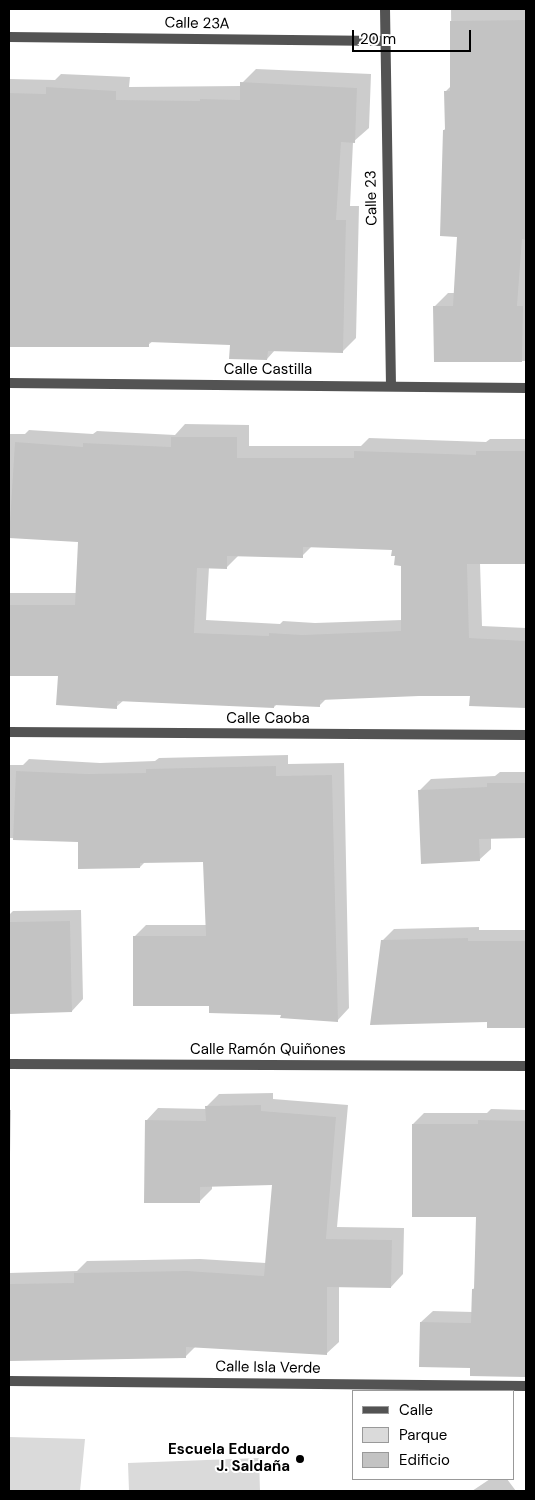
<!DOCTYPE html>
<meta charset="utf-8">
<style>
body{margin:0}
#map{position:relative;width:535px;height:1500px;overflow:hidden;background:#fff;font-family:"DM Sans",sans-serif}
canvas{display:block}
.frame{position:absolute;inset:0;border:10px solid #000;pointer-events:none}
.legend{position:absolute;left:352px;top:1390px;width:162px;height:90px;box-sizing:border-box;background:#fff;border:1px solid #999;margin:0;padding:6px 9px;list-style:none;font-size:15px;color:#000}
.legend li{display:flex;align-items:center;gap:10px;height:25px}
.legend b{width:25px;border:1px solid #999}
.scale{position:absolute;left:352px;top:30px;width:119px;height:22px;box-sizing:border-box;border:2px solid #000;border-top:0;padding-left:6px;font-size:15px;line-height:18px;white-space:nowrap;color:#000;-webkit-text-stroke:4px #fff;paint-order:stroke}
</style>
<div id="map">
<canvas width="535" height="1500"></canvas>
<div class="frame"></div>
<ul class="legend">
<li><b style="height:6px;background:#535353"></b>Calle</li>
<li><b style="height:14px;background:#dadada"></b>Parque</li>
<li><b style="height:14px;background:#c3c3c3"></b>Edificio</li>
</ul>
<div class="scale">20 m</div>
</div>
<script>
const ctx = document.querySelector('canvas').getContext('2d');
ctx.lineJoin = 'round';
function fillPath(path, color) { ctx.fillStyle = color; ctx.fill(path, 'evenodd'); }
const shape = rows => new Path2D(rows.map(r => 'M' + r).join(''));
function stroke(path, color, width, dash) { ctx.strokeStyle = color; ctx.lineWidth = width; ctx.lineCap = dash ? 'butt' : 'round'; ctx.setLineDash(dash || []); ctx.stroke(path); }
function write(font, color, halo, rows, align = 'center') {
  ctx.font = font + ' "DM Sans",sans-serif'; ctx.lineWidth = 4; ctx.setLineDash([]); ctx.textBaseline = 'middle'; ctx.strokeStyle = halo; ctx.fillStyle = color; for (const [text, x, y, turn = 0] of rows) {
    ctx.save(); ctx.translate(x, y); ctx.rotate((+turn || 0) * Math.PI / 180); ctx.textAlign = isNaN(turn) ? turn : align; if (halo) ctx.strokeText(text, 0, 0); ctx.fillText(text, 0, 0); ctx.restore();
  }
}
const green = shape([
 [9,1437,85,1439,80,1491,9,1491],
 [259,1458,260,1491,129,1491,128,1463]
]);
const shadow = shape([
 [451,9,526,9,526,361,435,361,435,306,448,293,455,293,458,236,444,130,446,128,445,92,452,85],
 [256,69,371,74,369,128,353,142,350,206,359,206,356,338,342,352,275,350,267,359,231,344,153,341,148,345,9,346,9,79,55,80,61,74,130,77,129,87,241,86,242,83],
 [185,424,249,425,249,446,361,446,369,438,486,442,490,439,526,439,526,563,480,563,482,626,526,628,526,707,471,704,471,695,419,695,327,698,319,706,277,704,274,707,124,700,116,707,59,675,9,675,9,593,77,593,79,541,9,537,9,434,25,434,29,430,93,434,97,431,175,435],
 [312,546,393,549,402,564,402,620,315,623,283,621,280,624,206,620,209,567,227,567,239,555,302,556],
 [288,755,288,764,344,763,349,1008,337,1021,210,1005,134,937,146,925,207,925,204,860,145,862,140,867,79,841,10,838,9,865,9,765,23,765,29,759,100,763,155,761,159,758],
 [500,772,526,772,526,837,491,837,491,849,479,860,420,790,431,779,495,776],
 [81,910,83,999,72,1011,9,1013,9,915,13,911],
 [479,927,479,930,526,930,526,1026,489,1027,489,1020,382,941,394,929],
 [273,1093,273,1099,348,1105,337,1227,404,1228,403,1274,391,1287,339,1286,339,1342,326,1354,196,1346,185,1357,9,1360,9,1273,77,1271,87,1261,200,1259,266,1263,273,1184,212,1185,212,1189,199,1202,146,1121,158,1108,207,1109,207,1106,219,1094],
 [491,1109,526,1110,526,1376,471,1375,472,1367,421,1322,433,1311,473,1312,473,1289,476,1287,477,1216,413,1124,424,1113,487,1113],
 [9,1110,11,1110,10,1155,9,1157],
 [490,1479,507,1479,516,1491,472,1491]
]);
const building = shape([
 [526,20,526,240,522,239,517,306,523,306,522,362,434,362,433,306,453,306,457,237,440,236,443,130,445,130,444,91,450,91,450,21],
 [240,82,357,88,355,143,341,142,336,220,346,220,343,353,268,351,267,360,229,359,230,345,149,342,149,347,9,347,9,93,46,94,46,87,116,91,116,100,200,101,200,99,240,100],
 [171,437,237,437,237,458,354,458,354,451,476,455,476,451,526,451,526,564,467,564,469,638,526,641,526,708,469,706,470,696,419,696,320,700,320,707,274,705,274,708,117,701,117,709,56,705,58,676,9,676,9,605,75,605,78,542,9,538,15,442,83,447,83,443,171,447],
 [303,547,392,550,391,556,395,556,394,565,401,566,401,631,302,635,269,633,269,636,194,633,197,568,227,569,227,556,303,558],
 [276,766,276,776,332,775,338,1022,280,1018,281,1015,209,1013,209,1006,133,1006,133,936,206,936,203,862,140,863,140,868,78,869,78,842,13,840,16,771,87,774,146,773,146,769],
 [487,783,526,783,526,838,479,839,480,861,421,864,418,790,487,787],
 [70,921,72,1012,9,1014,9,922],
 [468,938,468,941,526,941,526,1028,487,1028,487,1022,370,1025,381,940],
 [261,1105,261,1111,336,1117,326,1239,392,1240,391,1288,327,1287,327,1355,186,1347,186,1358,9,1361,9,1284,74,1283,74,1273,187,1271,264,1276,272,1185,200,1187,200,1203,144,1203,145,1120,206,1121,205,1106],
 [478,1120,526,1121,526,1377,470,1376,470,1368,419,1367,420,1322,471,1323,472,1289,474,1289,476,1217,412,1217,412,1124,478,1124]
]);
const street = shape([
 [385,9,391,386],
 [9,37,384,41],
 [9,383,526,388],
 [9,732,526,735],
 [9,1064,526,1066],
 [9,1381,526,1386]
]);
const markers = [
 [300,1459,5,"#000"]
];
const streetNames = [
 ["Calle 23A",197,24,1],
 ["Calle 23",372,198,-91],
 ["Calle Castilla",268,370],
 ["Calle Caoba",268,719],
 ["Calle Ramón Quiñones",268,1050],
 ["Calle Isla Verde",268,1368,1]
];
const poiNames = [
 ["Escuela Eduardo",290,1450],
 ["J. Saldaña",290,1467]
];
fillPath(green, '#dadada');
fillPath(shadow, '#0003');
fillPath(building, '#c3c3c3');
stroke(street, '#535353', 10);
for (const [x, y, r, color] of markers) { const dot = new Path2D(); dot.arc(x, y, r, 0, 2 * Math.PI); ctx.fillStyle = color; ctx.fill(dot); stroke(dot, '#fff', 2); }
write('15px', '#000', '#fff', streetNames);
write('bold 15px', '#000', '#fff', poiNames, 'right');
</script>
